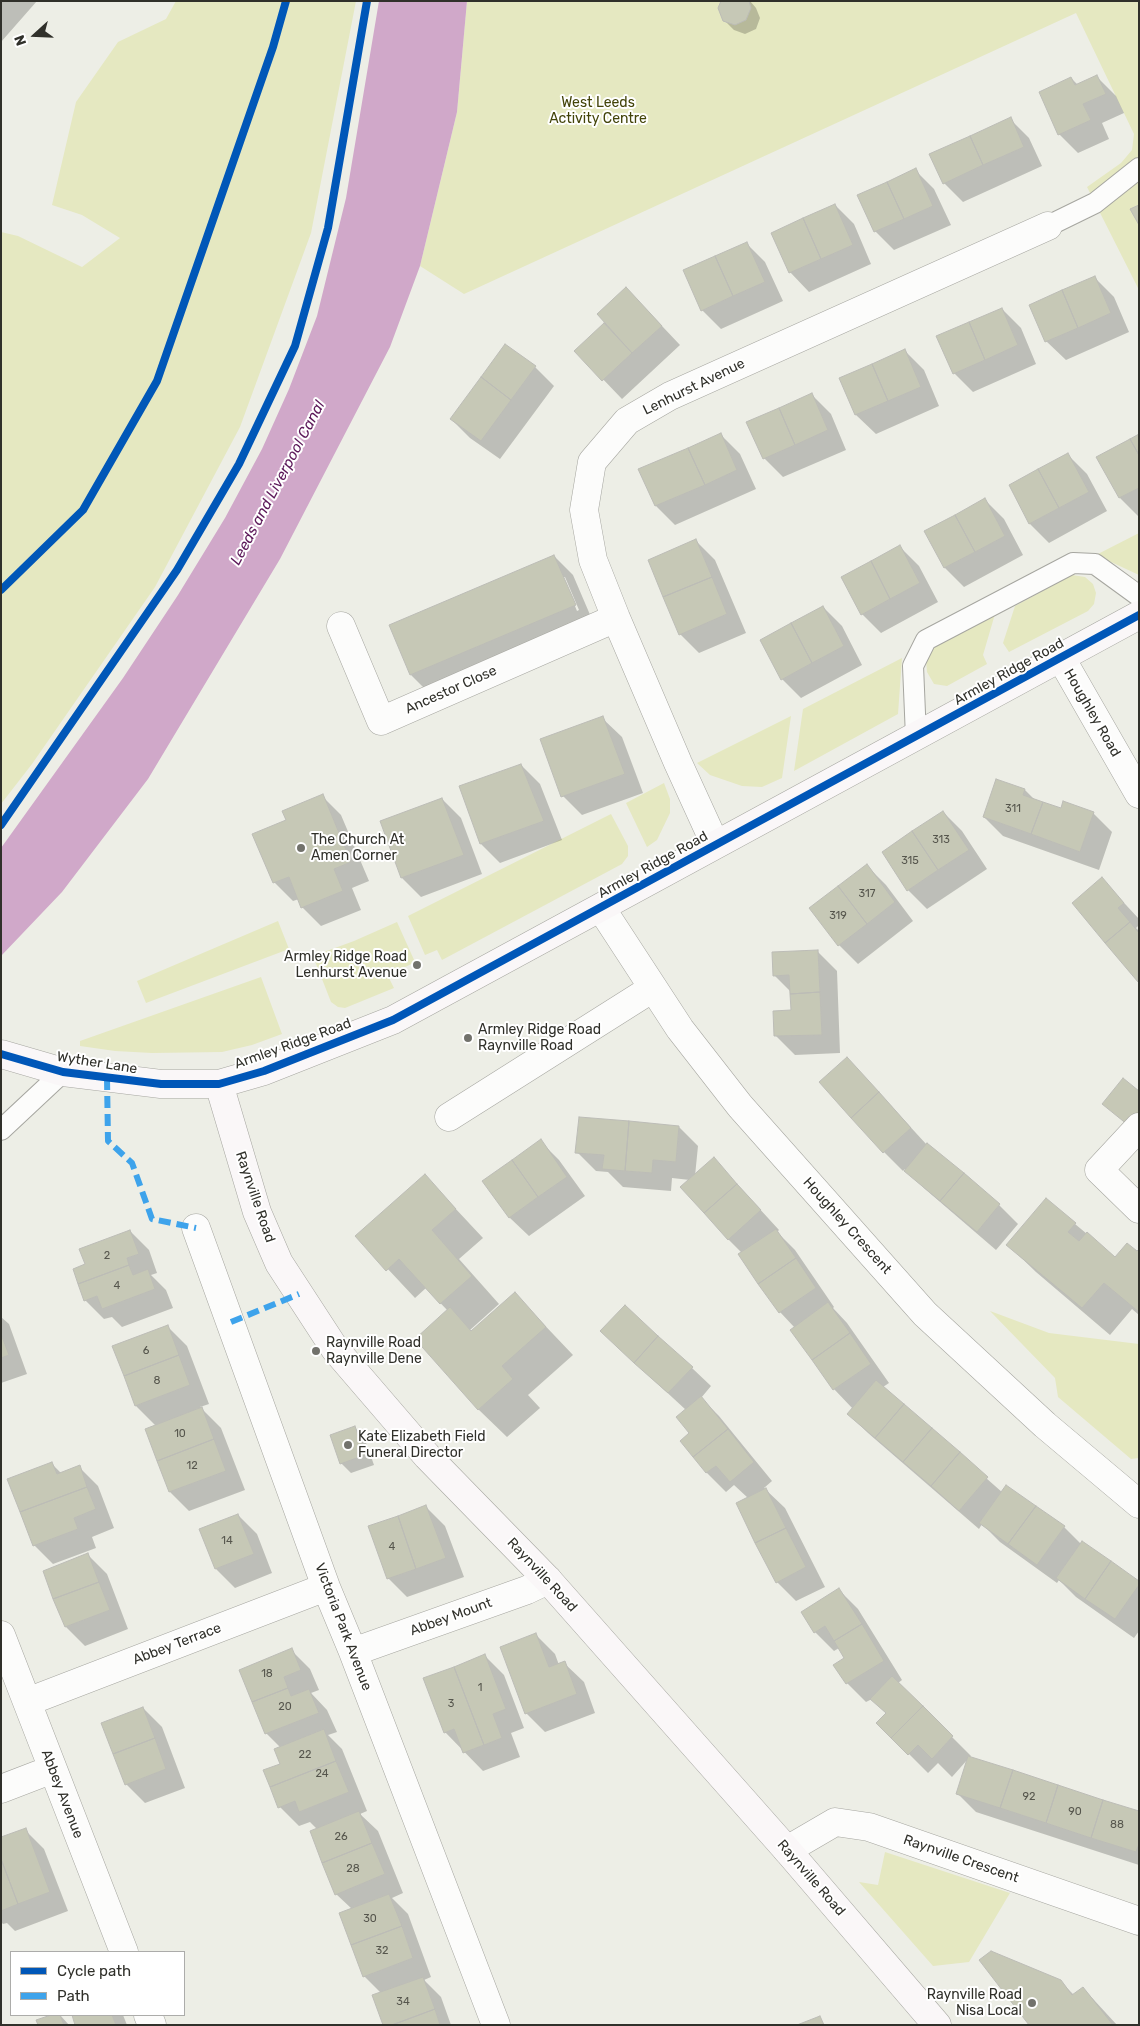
<!DOCTYPE html>
<style>
body{margin:0}
#map{position:relative;width:1140px;height:2026px;overflow:hidden;background:#edeee6;font-family:Rubik,sans-serif}
canvas{display:block}
.frame{position:absolute;inset:0;border:2px solid #30302a;pointer-events:none}
.legend{position:absolute;left:10px;top:1951px;width:175px;height:65px;box-sizing:border-box;background:#fff;border:1px solid #acacaa;margin:0;padding:6px 9px;list-style:none;font-size:15px;color:#30302a}
.legend li{display:flex;align-items:center;gap:10px;height:25px}
.legend b{width:25px;border:1px solid #acacaa}
.north{position:absolute;left:10px;top:10px;width:50px;height:50px;-webkit-text-stroke:4px #fff;paint-order:stroke;rotate:250deg;font-size:14px;font-weight:700;line-height:20px;text-align:center;color:#30302a}
.north::after{content:'';display:block;margin:auto;width:18px;height:22px;background:#30302a;clip-path:polygon(50% 0,100% 100%,50% 72%,0 100%)}
</style>
<div id="map">
<canvas width="1140" height="2026"></canvas>
<div class="frame"></div>
<ul class="legend">
<li><b style="height:6px;background:#0057b8"></b>Cycle path</li>
<li><b style="height:6px;background:#3ea3eb"></b>Path</li>
</ul>
<div class="north">N</div>
</div>
<script>
const ctx = document.querySelector('canvas').getContext('2d');
ctx.lineJoin = 'round';
function fillPath(path, color) { ctx.fillStyle = color; ctx.fill(path, 'evenodd'); }
const shape = rows => new Path2D(rows.map(r => 'M' + r).join(''));
function stroke(path, color, width, dash) { ctx.strokeStyle = color; ctx.lineWidth = width; ctx.lineCap = dash ? 'butt' : 'round'; ctx.setLineDash(dash || []); ctx.stroke(path); }
function write(font, color, halo, rows, align = 'center') {
  ctx.font = font + ' Rubik,sans-serif'; ctx.lineWidth = 4; ctx.setLineDash([]); ctx.textBaseline = 'middle'; ctx.strokeStyle = halo; ctx.fillStyle = color; for (const [text, x, y, turn = 0] of rows) {
    ctx.save(); ctx.translate(x, y); ctx.rotate((+turn || 0) * Math.PI / 180); ctx.textAlign = isNaN(turn) ? turn : align; if (halo) ctx.strokeText(text, 0, 0); ctx.fillText(text, 0, 0); ctx.restore();
  }
}
const green = shape([
 [176,1,356,1,311,233,240,427,155,587,32,764,1,804,1,232,18,236,82,267,120,238,82,215,52,205,76,102,118,42,166,19],
 [467,1,1139,1,1139,290,1087,187,1121,163,1132,150,1134,134,1076,13,464,294,420,266,457,112],
 [1139,533,1139,575,1096,555],
 [1072,575,1085,577,1093,584,1096,593,1094,604,1088,611,1009,652,1003,643,1015,606],
 [995,614,983,655,987,664,947,686,934,684,927,672,926,659,932,647],
 [902,658,898,714,794,771,803,709],
 [791,716,782,778,762,787,742,786,710,775,697,763],
 [664,783,670,799,670,813,657,840,647,847,626,803],
 [611,814,628,846,628,856,622,864,442,960,437,950,425,955,408,916],
 [278,921,289,949,146,1003,137,981],
 [397,922,415,962,388,976,394,988,345,1008,338,1007,331,1002,313,956,354,941],
 [261,977,282,1034,252,1045,222,1052,152,1053,115,1051,80,1046,80,1041],
 [990,1311,1049,1333,1139,1344,1139,1458,1131,1459,1058,1397,1055,1378],
 [885,1852,1010,1893,969,1962,933,1966,859,1882,878,1885]
]);
const water = shape([
 [379,1,467,1,457,112,420,266,390,347,280,559,148,779,62,892,1,956,1,848,123,678,178,595,225,518,262,449,289,389,317,316,346,198]
]);
const shadow = shape([
 [1,1,37,1,1,42],
 [723,1,750,1,756,8,760,18,756,29,745,34,734,30,724,20],
 [1097,77,1116,96,1124,113,1102,123,1109,139,1078,153,1059,134,1071,78,1078,85],
 [1010,119,1029,138,1042,166,963,202,944,183],
 [915,170,934,189,951,225,894,250,875,231],
 [835,205,854,224,871,264,809,292,790,272,773,233],
 [746,243,765,262,783,301,721,329,702,310],
 [1095,278,1114,297,1129,332,1066,360,1046,341],
 [645,308,680,345,622,399,576,351,606,323],
 [1002,309,1021,328,1036,364,973,392,954,373],
 [905,351,924,370,939,406,876,434,856,415,841,379],
 [535,367,554,386,500,459,470,438,451,419],
 [812,395,831,414,846,450,783,477,764,458],
 [721,435,740,454,756,489,675,525,656,506,640,470],
 [1139,435,1139,517,1120,498,1098,457],
 [1068,455,1087,474,1107,511,1049,543,1030,524,1010,486],
 [985,500,1004,519,1023,555,964,587,945,568,926,532],
 [696,541,715,560,746,633,699,653,680,634],
 [900,547,919,566,938,602,881,633,862,614],
 [554,556,573,575,594,624,430,694,411,675],
 [563,577,565,577,579,610,577,611],
 [823,607,842,626,862,665,801,698,782,679],
 [602,718,622,737,643,793,582,815,563,796],
 [521,765,540,784,562,840,500,863,481,844,461,787],
 [997,780,1025,790,1035,800,1062,810,1093,813,1112,832,1099,870,1003,836,984,817],
 [322,796,341,815,369,881,352,888,361,910,321,926,302,907,299,899,293,901,274,882,288,820],
 [442,799,461,818,482,874,421,897,402,878,381,821],
 [943,812,962,831,987,869,927,909,908,890],
 [867,866,886,885,913,921,858,964,839,945],
 [1102,879,1139,919,1139,925,1136,928,1139,931,1139,980,1073,903],
 [818,952,837,971,840,1053,795,1055,776,1036,792,1011,791,992,774,975],
 [847,1058,927,1145,999,1205,1018,1224,996,1250,925,1189,905,1169,903,1171,884,1152],
 [679,1127,698,1146,695,1176,714,1159,779,1230,777,1232,795,1250,834,1307,833,1308,847,1323,889,1383,883,1387,1003,1493,1064,1527,1081,1544,1139,1582,1139,1631,1134,1638,1076,1597,1059,1580,1057,1583,1000,1542,982,1524,979,1529,868,1433,849,1414,853,1409,834,1389,792,1330,795,1328,780,1312,742,1253,728,1239,690,1180,672,1178,671,1191,623,1187,608,1172,596,1171,577,1152],
 [540,1141,559,1160,585,1196,529,1236,510,1218,484,1181],
 [425,1176,483,1238,459,1259,499,1304,470,1330,472,1332,515,1294,573,1355,528,1395,540,1408,507,1437,479,1410,417,1339,448,1311,426,1288,415,1298,357,1236],
 [1075,1224,1116,1258,1139,1251,1139,1315,1132,1309,1110,1335,1036,1272,1008,1245],
 [130,1231,149,1250,157,1273,151,1275,166,1290,173,1308,122,1327,112,1317,104,1319,85,1300,87,1265],
 [1,1317,9,1324,27,1374,1,1383],
 [168,1327,187,1346,209,1404,200,1407,221,1428,245,1490,189,1511,170,1492,147,1429,156,1426,136,1406,114,1347],
 [621,1350,692,1368,711,1386,701,1398,719,1416,772,1481,764,1488,785,1508,825,1587,796,1601,777,1582,748,1498,734,1485,726,1492,707,1473,681,1441,691,1433,686,1410],
 [354,1427,364,1437,374,1465,351,1473,341,1463],
 [52,1464,62,1474,79,1467,98,1486,114,1528,92,1537,96,1548,53,1564,34,1545],
 [426,1507,445,1526,464,1577,407,1597,388,1578],
 [238,1515,257,1534,272,1573,235,1588,216,1569,201,1530],
 [88,1555,107,1574,128,1629,85,1646,66,1627],
 [839,1590,858,1609,902,1680,898,1683,971,1756,969,1758,1139,1813,1139,1865,976,1812,957,1793,968,1759,952,1777,938,1763,928,1773,878,1723,887,1714,872,1699,866,1702,847,1683,846,1658,839,1648,834,1651,815,1632],
 [536,1635,555,1654,559,1665,564,1663,584,1682,595,1713,545,1732,526,1713],
 [291,1650,310,1669,319,1690,311,1693,327,1710,337,1732,328,1735,342,1749,367,1811,360,1814,378,1831,403,1893,392,1898,408,1914,431,1977,424,1980,441,1997,451,2025,384,2025,381,1993,364,1976,352,1909,336,1894,317,1829,310,1822,299,1826,280,1807,265,1771,282,1764,280,1747,266,1733],
 [485,1656,504,1675,524,1728,511,1733,520,1757,483,1771,445,1732],
 [143,1708,162,1727,185,1788,145,1803,126,1784],
 [25,1830,44,1849,68,1911,15,1931,7,1923,3,1924,1,1922,1,1839],
 [1060,1981,1074,1995,1083,1988,1117,2025,1030,2025],
 [55,2015,60,2015,69,2025,39,2025,38,2021],
 [73,2015,123,2015,127,2025,77,2025]
]);
const building = shape([
 [721,1,749,1,751,8,746,20,735,25,723,21,718,8,721,1],
 [1097,75,1106,94,1083,104,1091,120,1058,135,1039,92,1071,77,1075,85,1097,75],
 [1011,117,1024,147,983,165,970,136,1011,117],
 [970,136,983,165,943,184,929,154,970,136],
 [916,168,933,206,904,219,887,182,916,168],
 [887,182,904,219,874,232,857,195,887,182],
 [835,204,853,245,821,259,803,218,835,204],
 [1139,205,1139,225,1130,209,1139,205],
 [803,218,821,259,789,273,771,233,803,218],
 [747,242,765,282,733,296,715,256,747,242],
 [715,256,733,296,701,311,683,270,715,256],
 [1095,276,1111,313,1078,328,1062,290,1095,276],
 [626,287,662,326,632,353,597,314,626,287],
 [1062,290,1078,328,1045,342,1029,305,1062,290],
 [1002,308,1018,345,985,360,969,322,1002,308],
 [969,322,985,360,953,374,936,336,969,322],
 [604,323,632,353,602,381,574,351,604,323],
 [505,344,536,366,511,400,481,377,505,344],
 [905,349,921,387,888,401,872,364,905,349],
 [872,364,888,401,855,415,839,378,872,364],
 [481,377,511,400,481,441,450,419,481,377],
 [812,393,828,430,795,445,779,408,812,393],
 [779,408,795,445,763,459,746,422,779,408],
 [721,433,737,470,705,485,688,448,721,433],
 [1139,434,1139,455,1130,439,1139,434],
 [1130,439,1139,455,1139,488,1119,498,1096,457,1130,439],
 [688,448,705,485,655,506,638,469,688,448],
 [1068,453,1089,492,1059,508,1038,469,1068,453],
 [1038,469,1059,508,1029,524,1009,485,1038,469],
 [985,498,1005,536,975,552,955,515,985,498],
 [955,515,975,552,944,568,924,531,955,515],
 [696,539,712,577,663,597,648,560,696,539],
 [900,545,920,583,890,599,871,561,900,545],
 [554,555,576,605,410,675,389,625,554,555],
 [871,561,890,599,861,615,841,577,871,561],
 [712,577,727,614,679,635,663,597,712,577],
 [823,606,844,646,812,663,791,623,823,606],
 [791,623,812,663,781,680,760,640,791,623],
 [603,716,625,774,561,797,540,739,603,716],
 [521,764,544,821,480,844,459,786,521,764],
 [996,779,1025,789,1023,795,1043,802,1031,834,983,817,996,779],
 [323,794,351,862,334,869,343,891,301,908,289,877,273,883,252,834,286,820,282,811,323,794],
 [442,798,464,855,401,878,380,821,442,798],
 [1063,801,1094,812,1080,852,1031,834,1043,802,1061,808,1063,801],
 [943,811,969,850,938,870,912,831,943,811],
 [912,831,938,870,907,891,882,852,912,831],
 [867,864,895,902,867,924,838,886,867,864],
 [1102,877,1124,903,1118,908,1130,922,1105,943,1072,903,1102,877],
 [838,886,867,924,838,946,809,908,838,886],
 [1130,922,1139,933,1138,982,1105,943,1130,922],
 [818,950,820,992,790,994,789,975,773,976,772,952,818,950],
 [820,992,822,1035,774,1036,773,1011,791,1010,790,994,820,992],
 [847,1057,879,1092,851,1118,819,1082,847,1057],
 [1123,1078,1139,1091,1139,1112,1128,1125,1102,1104,1123,1078],
 [879,1092,911,1128,883,1153,851,1118,879,1092],
 [579,1117,629,1121,625,1171,602,1169,604,1155,575,1153,579,1117],
 [629,1121,679,1126,676,1162,653,1160,652,1173,625,1171,629,1121],
 [541,1139,567,1177,538,1197,512,1160,541,1139],
 [927,1143,964,1173,940,1201,904,1171,927,1143],
 [714,1157,737,1184,704,1213,680,1187,714,1157],
 [512,1160,538,1197,509,1218,482,1181,512,1160],
 [964,1173,1000,1204,977,1232,940,1201,964,1173],
 [425,1174,456,1209,432,1230,472,1276,440,1304,399,1259,386,1271,355,1236,425,1174],
 [737,1184,761,1210,728,1240,704,1213,737,1184],
 [1046,1198,1076,1223,1068,1232,1079,1241,1087,1232,1115,1257,1127,1243,1137,1251,1139,1249,1139,1312,1104,1283,1082,1308,1006,1245,1046,1198],
 [776,1229,796,1258,758,1284,738,1254,776,1229],
 [130,1230,139,1254,127,1258,129,1265,78,1284,73,1269,85,1264,79,1249,130,1230],
 [796,1258,816,1288,779,1313,758,1284,796,1258],
 [129,1265,133,1275,148,1269,155,1289,102,1309,97,1296,84,1301,78,1284,129,1265],
 [515,1292,546,1327,502,1366,513,1379,478,1410,415,1339,450,1307,471,1331,515,1292],
 [828,1302,850,1333,812,1360,790,1330,828,1302],
 [625,1305,658,1336,634,1363,600,1331,625,1305],
 [168,1325,179,1355,124,1376,112,1346,168,1325],
 [850,1333,871,1364,833,1390,812,1360,850,1333],
 [1,1334,9,1355,1,1358,1,1334],
 [658,1336,693,1367,668,1393,634,1363,658,1336],
 [179,1355,190,1385,135,1406,124,1376,179,1355],
 [876,1380,904,1404,875,1438,847,1414,876,1380],
 [701,1396,728,1429,693,1457,680,1441,689,1433,676,1417,701,1396],
 [904,1404,932,1428,903,1462,875,1438,904,1404],
 [202,1407,214,1439,157,1461,145,1429,202,1407],
 [355,1426,365,1455,340,1464,330,1435,355,1426],
 [932,1428,960,1452,931,1486,903,1462,932,1428],
 [728,1429,754,1462,730,1482,716,1466,706,1473,693,1457,728,1429],
 [214,1439,226,1471,169,1492,157,1461,214,1439],
 [960,1452,988,1477,959,1511,931,1486,960,1452],
 [52,1462,57,1474,80,1465,87,1487,20,1512,7,1479,52,1462],
 [1006,1485,1036,1506,1008,1544,979,1523,1006,1485],
 [87,1487,96,1509,74,1518,78,1529,33,1546,20,1512,87,1487],
 [766,1488,786,1528,755,1543,736,1503,766,1488],
 [426,1505,446,1558,416,1569,398,1516,426,1505],
 [1036,1506,1065,1526,1037,1565,1008,1544,1036,1506],
 [238,1514,254,1554,215,1569,199,1529,238,1514],
 [398,1516,416,1569,387,1579,368,1526,398,1516],
 [786,1528,806,1567,776,1583,755,1543,786,1528],
 [1082,1541,1111,1561,1085,1599,1056,1578,1082,1541],
 [88,1553,99,1582,53,1599,43,1571,88,1553],
 [1111,1561,1139,1581,1139,1585,1115,1619,1085,1599,1111,1561],
 [99,1582,110,1610,65,1627,53,1599,99,1582],
 [839,1588,862,1624,834,1641,825,1626,814,1633,801,1612,839,1588],
 [862,1624,884,1661,846,1684,833,1665,844,1658,834,1641,862,1624],
 [536,1633,549,1667,565,1661,577,1694,525,1714,500,1647,536,1633],
 [292,1648,301,1670,284,1677,288,1688,252,1702,239,1670,292,1648],
 [485,1654,506,1709,493,1714,502,1738,484,1745,454,1667,485,1654],
 [454,1667,484,1745,463,1753,454,1729,444,1733,423,1678,454,1667],
 [892,1676,923,1706,891,1738,876,1723,886,1713,870,1699,892,1676],
 [288,1688,291,1696,309,1689,319,1713,265,1734,252,1702,288,1688],
 [923,1706,953,1736,932,1759,918,1745,908,1755,891,1738,923,1706],
 [143,1707,155,1738,113,1754,101,1723,143,1707],
 [324,1729,336,1761,270,1787,263,1770,280,1764,274,1749,324,1729],
 [155,1738,166,1769,125,1785,113,1754,155,1738],
 [968,1756,1013,1770,1000,1808,956,1794,968,1756],
 [336,1761,349,1792,299,1812,295,1801,278,1808,270,1787,336,1761],
 [1013,1770,1058,1785,1046,1823,1000,1808,1013,1770],
 [1058,1785,1103,1800,1091,1838,1046,1823,1058,1785],
 [1103,1800,1139,1811,1139,1844,1136,1852,1091,1838,1103,1800],
 [359,1811,372,1843,322,1863,310,1831,359,1811],
 [26,1828,50,1892,18,1904,1,1859,1,1837,26,1828],
 [372,1843,385,1874,335,1895,322,1863,372,1843],
 [1,1859,18,1904,1,1911,1,1859],
 [389,1894,402,1926,351,1945,339,1913,389,1894],
 [402,1926,413,1958,363,1977,351,1945,402,1926],
 [991,1951,1061,1980,1072,1995,1083,1987,1113,2025,1029,2025,979,1960,991,1951],
 [423,1977,435,2009,392,2025,383,2025,372,1995,423,1977],
 [435,2009,440,2025,392,2025,435,2009],
 [51,2015,60,2015,64,2025,38,2025,36,2020,51,2015],
 [72,2015,112,2015,116,2025,75,2025,72,2015],
 [820,2016,824,2025,797,2025,820,2016]
]);
const lane = shape([
 [1048,226,1095,203,1139,168],
 [916,737,913,666,926,640,1073,563,1095,564,1139,596],
 [1,1130,63,1072]
]);
const street = shape([
 [341,626,381,721,616,618],
 [1061,658,1139,794],
 [715,844,678,763,616,618,593,560,584,510,592,462,627,421,670,396,1048,226],
 [601,908,680,1029,740,1106,925,1314,1045,1425,1139,1504],
 [449,1117,653,988],
 [1139,1127,1099,1170,1139,1209],
 [196,1228,326,1587,353,1652,496,2025],
 [1,1635,124,1952],
 [353,1652,527,1590,548,1580],
 [27,1702,326,1587],
 [1,1789,53,1769],
 [787,1850,835,1822,869,1827,1139,1921],
 [148,2015,152,2025]
]);
const secondary = shape([
 [1,1054,63,1072,161,1084,219,1084,264,1071,393,1020,1139,615],
 [219,1084,257,1212,279,1263,335,1349,427,1456,548,1580,787,1850,937,2025]
]);
const quiet = shape([
 [107,1078,108,1141,132,1163,152,1219,196,1228],
 [231,1322,299,1294]
]);
const cycleway = shape([
 [1,590,83,510,157,381,273,47,286,1],
 [1,825,177,570,239,464,295,346,328,228,367,1],
 [1,1054,63,1072,161,1084,219,1084,264,1071,393,1020,1139,615]
]);
const markers = [
 [301,848,5,"#72726c"],
 [417,965,5,"#72726c"],
 [468,1038,5,"#72726c"],
 [316,1351,5,"#72726c"],
 [348,1445,5,"#72726c"],
 [1032,2003,5,"#72726c"]
];
const numberNames = [
 ["311",1013,809],
 ["313",941,840],
 ["315",910,861],
 ["317",867,894],
 ["319",838,916],
 ["2",107,1256],
 ["4",117,1286],
 ["6",146,1351],
 ["8",157,1381],
 ["10",180,1434],
 ["12",192,1466],
 ["14",227,1541],
 ["4",392,1547],
 ["18",267,1674],
 ["1",480,1688],
 ["3",451,1704],
 ["20",285,1707],
 ["22",305,1755],
 ["24",322,1774],
 ["92",1029,1797],
 ["90",1075,1812],
 ["88",1117,1825],
 ["26",341,1837],
 ["28",353,1869],
 ["30",370,1919],
 ["32",382,1951],
 ["34",403,2002]
];
const parkNames = [
 ["West Leeds",598,103],
 ["Activity Centre",598,119]
];
const streetNames = [
 ["Lenhurst Avenue",694,387,-26],
 ["Armley Ridge Road",1009,672,-29],
 ["Ancestor Close",451,690,-24],
 ["Houghley Road",1092,713,60],
 ["Armley Ridge Road",653,865,-29],
 ["Armley Ridge Road",293,1044,-20],
 ["Wyther Lane",97,1063,9],
 ["Raynville Road",255,1197,71],
 ["Houghley Crescent",847,1226,48],
 ["Raynville Road",542,1575,47],
 ["Abbey Mount",451,1617,-20],
 ["Victoria Park Avenue",343,1627,69],
 ["Abbey Terrace",177,1644,-21],
 ["Abbey Avenue",62,1794,69],
 ["Raynville Crescent",961,1859,19],
 ["Raynville Road",811,1878,49]
];
const poiNames = [
 ["The Church At",311,840],
 ["Amen Corner",311,856],
 ["Armley Ridge Road",407,957,"right"],
 ["Lenhurst Avenue",407,973,"right"],
 ["Armley Ridge Road",478,1030],
 ["Raynville Road",478,1046],
 ["Raynville Road",326,1343],
 ["Raynville Dene",326,1359],
 ["Kate Elizabeth Field",358,1437],
 ["Funeral Director",358,1453],
 ["Raynville Road",1022,1995,"right"],
 ["Nisa Local",1022,2011,"right"]
];
const waterNames = [
 ["Leeds and Liverpool Canal",278,483,-62]
];
fillPath(green, '#e5e8c1');
fillPath(water, '#d0a8c9');
fillPath(shadow, '#0003');
fillPath(building, '#c6c8b6');
stroke(building, '#bcbcb6', 1);
stroke(lane, '#a6a6a0', 22);
stroke(street, '#a6a6a0', 29);
stroke(secondary, '#a6a6a0', 29);
stroke(lane, '#fcfcfb', 20);
stroke(street, '#fcfcfb', 28);
stroke(secondary, '#faf7f8', 28);
stroke(quiet, '#3ea3eb', 6, [12, 6]);
stroke(cycleway, '#0057b8', 8);
for (const [x, y, r, color] of markers) { const dot = new Path2D(); dot.arc(x, y, r, 0, 2 * Math.PI); ctx.fillStyle = color; ctx.fill(dot); stroke(dot, '#fff', 2); }
write('11px', '#56564d', null, numberNames);
write('14px', '#434409', '#fff', parkNames);
write('14px', '#30302a', '#fff', streetNames);
write('14px', '#30302a', '#fff', poiNames, 'left');
write('italic 15px', '#5c1859', '#fff', waterNames);
</script>
